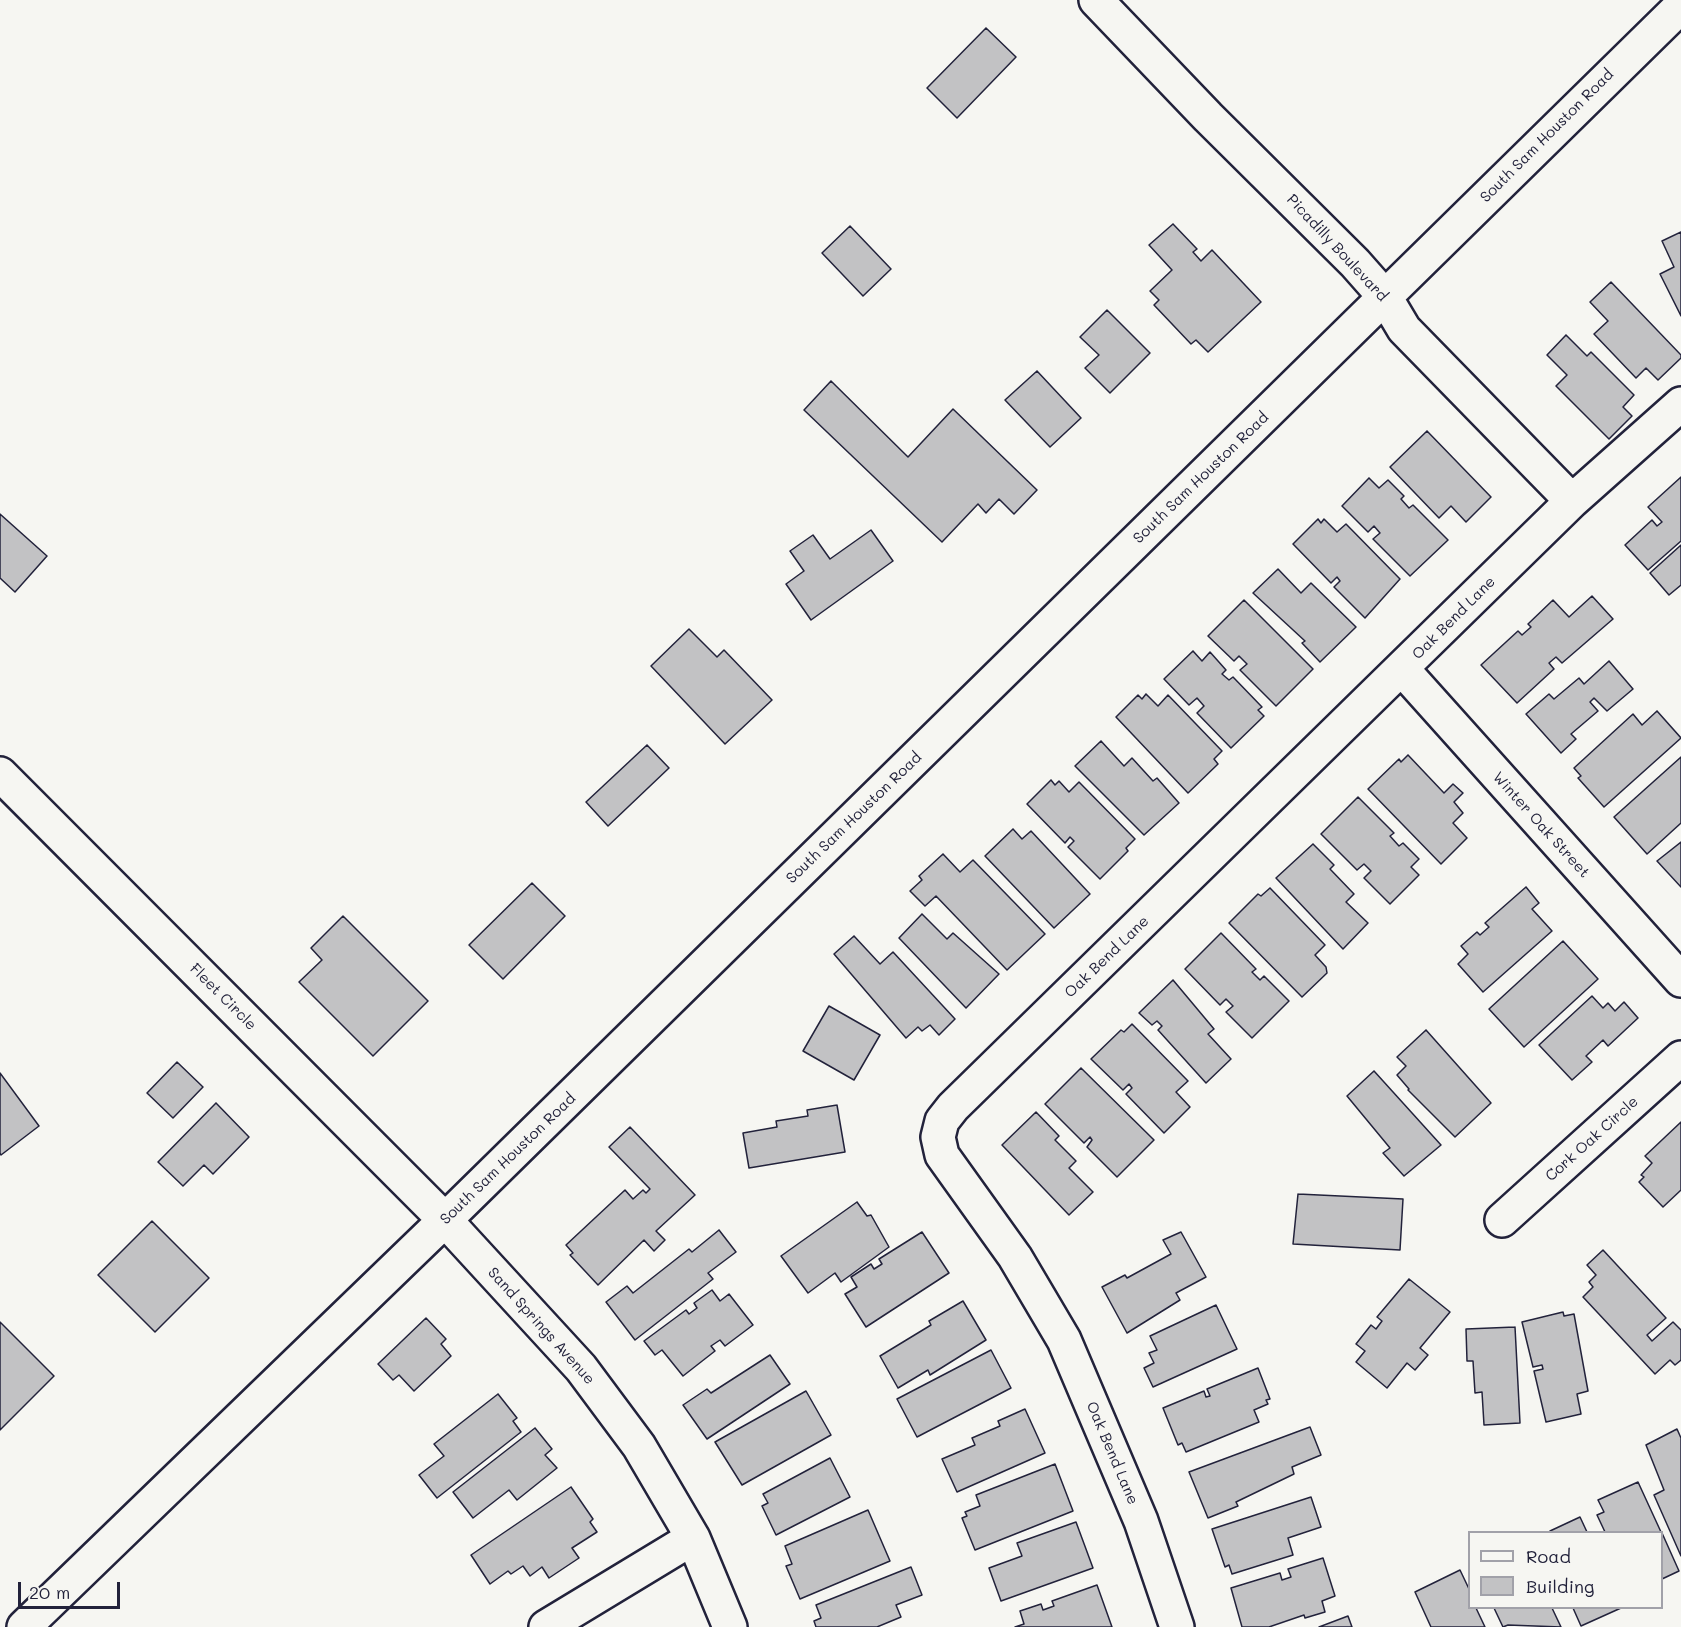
<!DOCTYPE html>
<style>
body{margin:0}
#map{position:relative;width:1681px;height:1627px;overflow:hidden;background:#f6f6f2;font-family:Mali,sans-serif}
canvas{display:block}
.legend{position:absolute;left:1468px;top:1531px;width:195px;height:78px;box-sizing:border-box;background:#f6f6f2;border:2px solid #a1a1a9;margin:0;padding:8px 10px;list-style:none;font-size:18px;color:#22223b}
.legend li{display:flex;align-items:center;gap:12px;height:30px}
.legend b{width:30px;border:2px solid #a1a1a9}
.scale{position:absolute;left:18px;top:1582px;width:102px;height:27px;box-sizing:border-box;border:3px solid #22223b;border-top:0;padding-left:8px;font-size:18px;line-height:21px;white-space:nowrap;color:#22223b;-webkit-text-stroke:4px #f6f6f2;paint-order:stroke}
</style>
<div id="map">
<canvas width="1681" height="1627"></canvas>
<ul class="legend">
<li><b style="height:8px;background:#f6f6f2"></b>Road</li>
<li><b style="height:16px;background:#c2c2c4"></b>Building</li>
</ul>
<div class="scale">20 m</div>
</div>
<script>
const ctx = document.querySelector('canvas').getContext('2d');
ctx.lineJoin = 'round';
function fillPath(path, color) { ctx.fillStyle = color; ctx.fill(path, 'evenodd'); }
const shape = rows => new Path2D(rows.map(r => 'M' + r).join(''));
function stroke(path, color, width, dash) { ctx.strokeStyle = color; ctx.lineWidth = width; ctx.lineCap = dash ? 'butt' : 'round'; ctx.setLineDash(dash || []); ctx.stroke(path); }
function write(font, color, halo, rows, align = 'center') {
  ctx.font = font + ' Mali,sans-serif'; ctx.lineWidth = 4.5; ctx.setLineDash([]); ctx.textBaseline = 'middle'; ctx.strokeStyle = halo; ctx.fillStyle = color; for (const [text, x, y, turn = 0] of rows) {
    ctx.save(); ctx.translate(x, y); ctx.rotate((+turn || 0) * Math.PI / 180); ctx.textAlign = isNaN(turn) ? turn : align; if (halo) ctx.strokeText(text, 0, 0); ctx.fillText(text, 0, 0); ctx.restore();
  }
}
const building = shape([
 [986,28,1016,57,957,118,927,88,986,28],
 [1173,224,1197,249,1193,252,1201,261,1212,250,1261,302,1208,352,1196,340,1191,344,1154,305,1159,300,1150,291,1172,270,1149,245,1173,224],
 [850,226,891,269,863,296,822,253,850,226],
 [1681,232,1681,316,1660,274,1674,267,1662,241,1681,232],
 [1611,282,1681,355,1681,358,1658,380,1646,368,1636,378,1594,334,1608,321,1590,302,1611,282],
 [1107,310,1150,353,1110,393,1085,368,1099,355,1080,337,1107,310],
 [1566,335,1587,356,1591,352,1634,395,1623,407,1632,416,1609,439,1556,386,1567,375,1547,355,1566,335],
 [1037,371,1081,418,1050,447,1005,400,1037,371],
 [831,381,908,457,953,409,1037,490,1014,514,999,499,986,513,978,504,942,542,804,410,831,381],
 [1427,431,1491,497,1466,522,1451,506,1439,518,1390,467,1427,431],
 [1681,477,1681,541,1648,570,1625,545,1652,520,1657,526,1662,522,1648,507,1681,477],
 [1369,478,1379,488,1388,480,1404,496,1401,499,1409,508,1413,505,1448,540,1410,576,1373,539,1380,533,1374,526,1368,532,1342,506,1369,478],
 [0,514,47,556,15,592,0,578,0,514],
 [1318,519,1321,523,1324,519,1337,532,1346,524,1400,579,1365,618,1334,587,1340,581,1337,577,1331,583,1293,544,1318,519],
 [871,530,893,561,811,620,786,584,804,571,790,551,813,535,830,559,871,530],
 [1681,545,1681,585,1669,595,1650,573,1681,545],
 [1278,569,1301,593,1311,583,1356,627,1320,662,1302,643,1305,641,1253,593,1278,569],
 [1592,596,1613,619,1562,663,1556,657,1549,663,1554,669,1517,703,1481,665,1518,631,1522,635,1531,627,1528,624,1553,600,1569,617,1592,596],
 [1244,600,1313,669,1276,706,1240,670,1247,664,1239,656,1234,661,1208,636,1244,600],
 [689,629,717,657,724,650,772,700,725,744,651,666,689,629],
 [1193,651,1202,661,1210,652,1226,670,1222,674,1229,680,1233,677,1262,707,1258,710,1264,716,1231,748,1197,713,1204,706,1197,698,1189,705,1164,679,1193,651],
 [1609,661,1633,689,1607,711,1594,698,1590,702,1598,711,1571,734,1576,739,1561,753,1526,714,1549,694,1554,699,1579,678,1584,684,1609,661],
 [1146,694,1158,706,1168,695,1222,751,1214,759,1218,764,1188,793,1116,717,1138,695,1142,699,1146,694],
 [1657,711,1681,738,1604,807,1578,778,1581,776,1574,768,1633,714,1642,725,1657,711],
 [1101,741,1124,766,1132,758,1153,781,1157,778,1179,803,1144,835,1075,766,1101,741],
 [647,745,669,768,608,826,586,802,647,745],
 [1408,755,1444,793,1453,784,1463,793,1454,802,1463,813,1453,823,1467,838,1441,864,1368,789,1399,759,1401,762,1408,755],
 [1681,757,1681,823,1647,854,1614,817,1681,757],
 [1051,780,1055,785,1059,781,1069,792,1079,782,1135,839,1126,848,1128,851,1100,879,1068,847,1074,841,1070,837,1065,843,1027,804,1051,780],
 [1358,797,1394,833,1390,836,1399,846,1403,843,1419,859,1411,867,1419,875,1390,904,1364,878,1371,871,1364,864,1357,870,1321,834,1358,797],
 [1013,829,1022,839,1031,831,1090,894,1054,928,985,856,1013,829],
 [1681,842,1681,887,1657,861,1681,842],
 [1313,844,1334,865,1330,869,1354,894,1346,902,1368,923,1343,949,1276,878,1313,844],
 [943,854,960,872,973,860,1045,934,1007,970,936,896,925,906,910,891,922,880,919,876,943,854],
 [532,883,565,916,503,979,469,945,532,883],
 [1526,887,1539,903,1532,909,1552,931,1483,992,1458,964,1468,954,1461,946,1477,932,1480,935,1489,927,1485,923,1526,887],
 [1270,888,1325,945,1315,955,1326,967,1327,973,1302,997,1229,923,1258,894,1261,896,1270,888],
 [922,914,947,939,953,933,999,974,966,1008,899,938,922,914],
 [343,916,428,1001,373,1056,299,982,322,960,311,948,343,916],
 [1221,933,1256,969,1252,972,1260,980,1264,976,1289,1001,1252,1038,1226,1012,1233,1006,1226,999,1220,1005,1185,969,1221,933],
 [854,936,880,964,893,952,955,1019,939,1035,930,1025,922,1031,918,1027,906,1038,834,954,854,936],
 [1563,941,1598,979,1524,1047,1489,1009,1563,941],
 [1173,980,1214,1029,1208,1034,1231,1059,1206,1083,1158,1030,1162,1026,1157,1021,1152,1025,1139,1013,1173,980],
 [1592,996,1603,1008,1608,1003,1615,1011,1624,1002,1638,1018,1608,1046,1603,1040,1586,1056,1592,1062,1572,1080,1539,1045,1592,996],
 [829,1006,880,1035,854,1080,803,1051,829,1006],
 [1132,1024,1188,1081,1176,1092,1190,1107,1164,1133,1126,1094,1132,1088,1129,1084,1123,1090,1091,1059,1121,1030,1124,1032,1132,1024],
 [1426,1030,1491,1103,1455,1137,1408,1090,1409,1089,1397,1075,1406,1066,1397,1057,1426,1030],
 [177,1062,203,1087,173,1118,147,1093,177,1062],
 [1081,1068,1154,1140,1117,1177,1087,1147,1092,1140,1090,1137,1084,1143,1045,1104,1081,1068],
 [1374,1071,1441,1145,1404,1176,1383,1153,1390,1148,1347,1096,1374,1071],
 [0,1073,39,1126,1,1155,0,1153,0,1073],
 [216,1103,249,1137,213,1174,204,1165,183,1186,158,1162,216,1103],
 [837,1105,845,1152,749,1168,743,1133,777,1127,776,1121,808,1116,807,1110,837,1105],
 [1036,1112,1059,1136,1055,1140,1076,1161,1069,1168,1093,1192,1069,1215,1002,1145,1036,1112],
 [1681,1122,1681,1190,1663,1207,1639,1182,1644,1177,1641,1175,1652,1163,1645,1156,1681,1122],
 [630,1127,695,1195,656,1231,665,1240,654,1251,644,1240,598,1285,570,1255,573,1253,566,1245,625,1190,633,1199,643,1190,646,1193,650,1189,609,1147,630,1127],
 [1298,1194,1403,1199,1400,1250,1293,1244,1298,1194],
 [857,1202,867,1216,871,1215,889,1247,841,1282,835,1273,808,1293,781,1256,857,1202],
 [152,1221,209,1278,155,1332,98,1275,152,1221],
 [719,1230,736,1252,708,1273,713,1279,635,1340,606,1302,627,1286,633,1293,689,1249,692,1252,719,1230],
 [922,1232,949,1273,866,1327,845,1294,857,1287,851,1277,871,1264,874,1269,882,1264,879,1259,922,1232],
 [1181,1232,1206,1277,1176,1293,1180,1300,1127,1333,1102,1287,1125,1275,1127,1278,1171,1254,1163,1240,1181,1232],
 [1603,1250,1666,1318,1647,1335,1652,1341,1673,1322,1681,1330,1681,1360,1675,1365,1670,1360,1655,1374,1583,1297,1593,1287,1589,1282,1596,1275,1587,1265,1603,1250],
 [1409,1279,1450,1312,1420,1348,1428,1355,1415,1370,1407,1363,1387,1388,1356,1362,1365,1351,1356,1344,1371,1325,1376,1329,1382,1321,1377,1317,1409,1279],
 [712,1290,720,1301,729,1294,753,1325,725,1346,720,1340,711,1346,715,1351,683,1376,662,1350,655,1355,644,1341,686,1310,689,1314,697,1308,694,1303,712,1290],
 [963,1301,986,1340,930,1375,928,1370,898,1388,880,1356,931,1325,929,1321,963,1301],
 [1216,1305,1237,1349,1153,1387,1144,1368,1154,1363,1149,1353,1157,1350,1150,1336,1216,1305],
 [1563,1312,1564,1316,1574,1314,1588,1391,1577,1394,1581,1414,1546,1422,1534,1371,1543,1369,1542,1365,1533,1367,1522,1322,1563,1312],
 [426,1318,446,1339,441,1344,451,1356,414,1391,399,1375,393,1380,378,1364,426,1318],
 [0,1322,54,1376,0,1430,0,1322],
 [1515,1327,1520,1423,1484,1425,1482,1392,1475,1393,1473,1361,1467,1361,1466,1329,1515,1327],
 [991,1350,1011,1388,917,1437,897,1399,991,1350],
 [770,1355,790,1384,707,1439,683,1405,707,1389,711,1393,770,1355],
 [1258,1368,1270,1399,1266,1400,1268,1404,1254,1410,1259,1422,1186,1452,1182,1443,1178,1445,1163,1408,1204,1391,1206,1397,1210,1396,1207,1389,1258,1368],
 [806,1391,831,1435,742,1485,715,1442,806,1391],
 [498,1394,517,1418,513,1421,521,1432,437,1498,419,1475,444,1456,434,1444,498,1394],
 [1025,1409,1045,1453,957,1492,942,1459,975,1445,972,1438,1000,1426,998,1421,1025,1409],
 [1310,1427,1321,1455,1292,1467,1294,1474,1236,1502,1238,1506,1208,1518,1189,1472,1310,1427],
 [535,1428,552,1449,545,1455,557,1468,517,1500,509,1490,473,1518,453,1492,535,1428],
 [1677,1429,1681,1438,1681,1556,1654,1495,1664,1490,1646,1445,1677,1429],
 [830,1458,850,1497,776,1535,762,1506,768,1503,763,1494,830,1458],
 [1055,1464,1073,1511,975,1550,962,1518,967,1516,965,1512,980,1506,976,1495,1055,1464],
 [1638,1482,1661,1532,1605,1532,1597,1515,1604,1512,1598,1500,1638,1482],
 [571,1487,593,1519,590,1522,597,1532,572,1548,579,1558,549,1578,542,1567,530,1576,523,1566,511,1574,508,1571,490,1584,471,1555,571,1487],
 [1311,1497,1321,1527,1288,1538,1293,1555,1232,1574,1229,1565,1225,1567,1212,1529,1311,1497],
 [868,1510,890,1561,800,1599,786,1566,792,1564,785,1546,868,1510],
 [1580,1517,1587,1532,1550,1532,1550,1531,1580,1517],
 [1076,1522,1093,1568,1001,1601,989,1568,1022,1556,1017,1543,1076,1522],
 [1662,1533,1679,1571,1662,1579,1662,1533],
 [1323,1558,1335,1596,1322,1601,1325,1612,1305,1618,1304,1615,1269,1627,1242,1627,1231,1588,1280,1573,1282,1580,1291,1577,1288,1569,1323,1558],
 [911,1567,922,1595,896,1605,901,1617,877,1627,816,1627,814,1621,821,1618,816,1605,911,1567],
 [1460,1570,1470,1591,1470,1608,1476,1608,1485,1627,1431,1627,1415,1592,1460,1570],
 [1097,1585,1112,1627,1015,1627,1024,1624,1020,1611,1041,1604,1043,1610,1054,1606,1052,1601,1097,1585],
 [1494,1608,1552,1608,1561,1627,1508,1625,1503,1627,1494,1608],
 [1573,1608,1621,1608,1581,1626,1573,1608],
 [1348,1616,1352,1627,1319,1627,1348,1616]
]);
const minor = shape([
 [1096,0,1208,117,1355,263,1385,297,1404,329,1572,501],
 [1403,670,1681,980],
 [0,774,445,1220,581,1368,639,1446,693,1538,730,1627],
 [1502,1220,1681,1058],
 [24,1627,445,1220,1681,6],
 [546,1627,693,1538],
 [1177,1627,1141,1521,1064,1340,1015,1257,942,1155,938,1137,942,1121,953,1107,1572,501,1681,404]
]);
const streetNames = [
 ["South Sam Houston Road",1547,136,-45],
 ["Picadilly Boulevard",1337,248,47],
 ["South Sam Houston Road",1201,478,-44],
 ["Oak Bend Lane",1454,618,-45],
 ["South Sam Houston Road",854,818,-44],
 ["Winter Oak Street",1541,825,48],
 ["Oak Bend Lane",1107,957,-44],
 ["Fleet Circle",223,997,45],
 ["Cork Oak Circle",1592,1139,-42],
 ["South Sam Houston Road",508,1159,-44],
 ["Sand Springs Avenue",541,1326,48],
 ["Oak Bend Lane",1112,1453,67]
];
fillPath(building, '#c2c2c4');
stroke(building, '#22223b', 1.5);
stroke(minor, '#22223b', 38);
stroke(minor, '#f6f6f2', 33);
write('15px', '#22223b', '#f6f6f2', streetNames);
</script>
